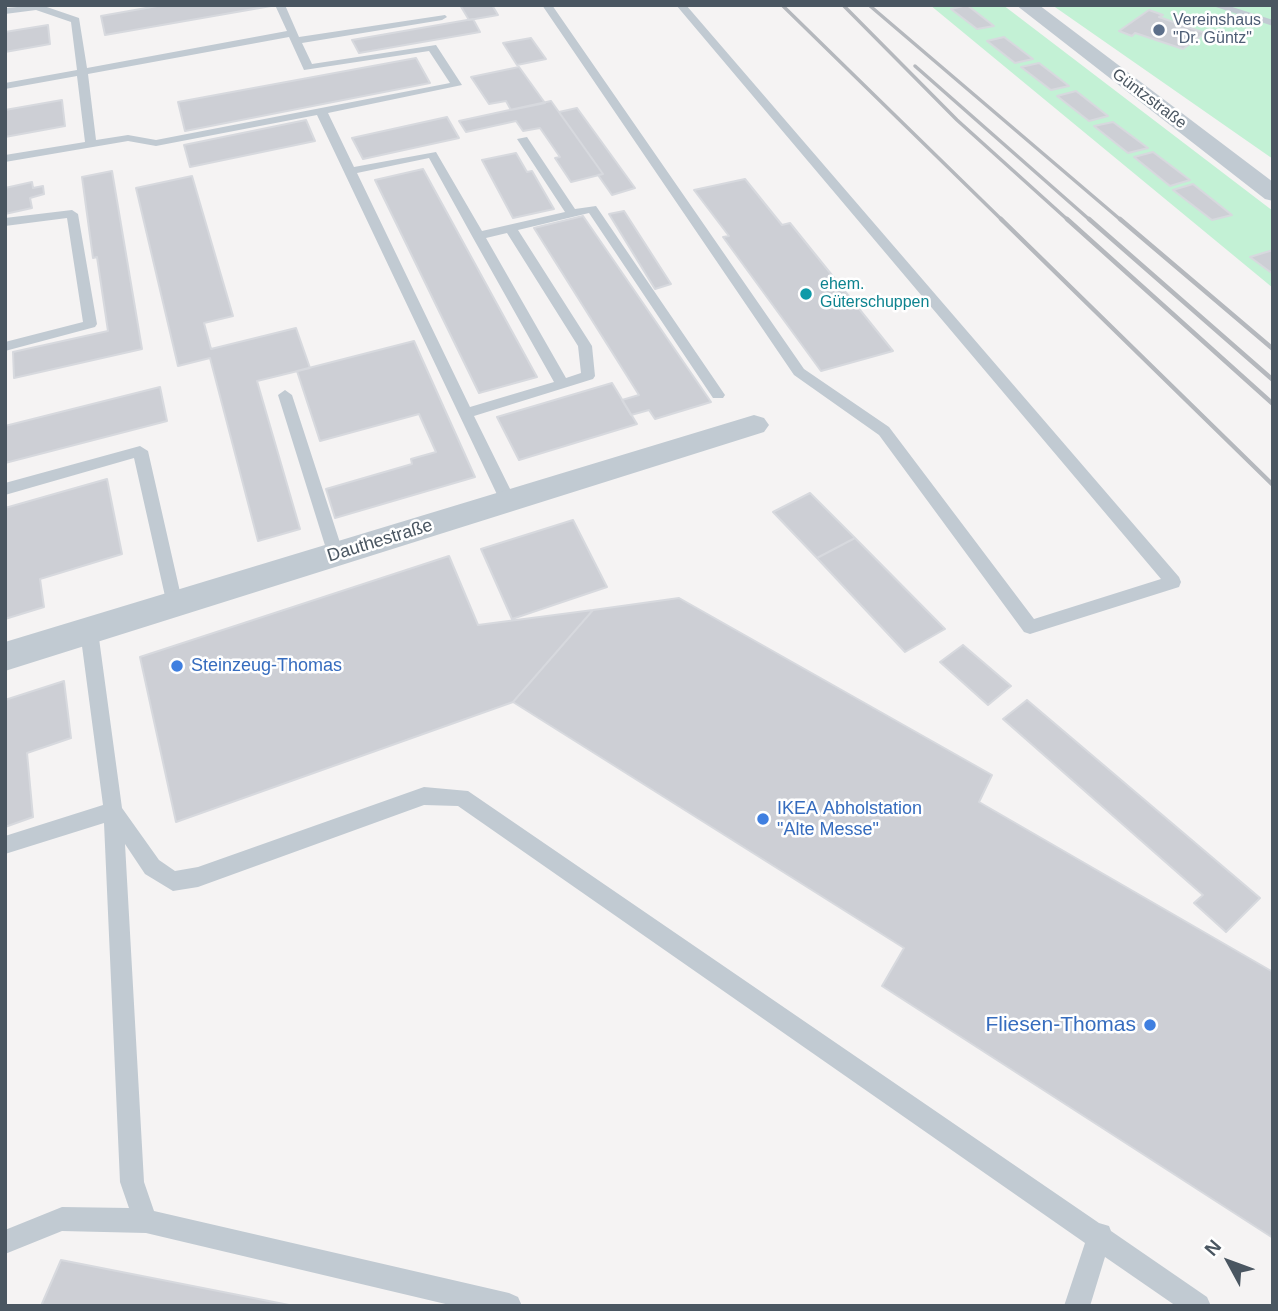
<!DOCTYPE html>
<meta charset="utf-8">
<style>
body{margin:0}
#map{position:relative;width:1278px;height:1311px;overflow:hidden;background:#f5f3f3;font-family:Helvetica,sans-serif}
canvas{display:block}
.frame{position:absolute;inset:0;border:7px solid #4a5661;pointer-events:none}
.north{position:absolute;left:1194px;top:1227px;width:70px;height:70px;-webkit-text-stroke:5px #fff;paint-order:stroke;rotate:311deg;font-size:19px;font-weight:700;line-height:28px;text-align:center;color:#4a5661}
.north::after{content:'';display:block;margin:auto;width:24px;height:32px;background:#4a5661;clip-path:polygon(50% 0,100% 100%,50% 72%,0 100%)}
</style>
<div id="map">
<canvas width="1278" height="1311"></canvas>
<div class="frame"></div>
<div class="north">N</div>
</div>
<script>
const ctx = document.querySelector('canvas').getContext('2d');
ctx.lineJoin = 'round';
function fillPath(path, color) { ctx.fillStyle = color; ctx.fill(path, 'evenodd'); }
const shape = rows => new Path2D(rows.map(r => 'M' + r).join(''));
function stroke(path, color, width, dash) { ctx.strokeStyle = color; ctx.lineWidth = width; ctx.lineCap = dash ? 'butt' : 'round'; ctx.setLineDash(dash || []); ctx.stroke(path); }
function write(font, color, halo, rows, align = 'center') {
  ctx.font = font + ' Helvetica,sans-serif'; ctx.lineWidth = 5; ctx.setLineDash([]); ctx.textBaseline = 'middle'; ctx.strokeStyle = halo; ctx.fillStyle = color; for (const [text, x, y, turn = 0] of rows) {
    ctx.save(); ctx.translate(x, y); ctx.rotate((+turn || 0) * Math.PI / 180); ctx.textAlign = isNaN(turn) ? turn : align; if (halo) ctx.strokeText(text, 0, 0); ctx.fillText(text, 0, 0); ctx.restore();
  }
}
const green = shape([
 [930,5,1003,5,1273,211,1273,288],
 [1052,5,1273,5,1273,159]
]);
const building = shape([
 [163,5,270,5,271,6,105,35,101,16,163,5],
 [460,5,492,5,498,15,469,20,460,5],
 [967,5,994,26,977,29,951,9,967,5],
 [1149,10,1163,15,1159,17,1205,33,1183,49,1135,33,1132,36,1119,31,1149,10],
 [473,19,480,32,359,53,352,40,473,19],
 [48,25,50,44,5,52,5,32,48,25],
 [1004,37,1033,59,1015,63,987,41,1004,37],
 [531,38,546,59,517,65,503,43,531,38],
 [416,58,430,83,185,131,178,102,416,58],
 [1039,63,1069,86,1051,90,1021,67,1039,63],
 [519,67,545,103,511,110,506,101,489,104,471,77,519,67],
 [1076,91,1108,116,1089,121,1057,96,1076,91],
 [62,100,65,126,5,137,5,110,62,100],
 [551,101,603,174,571,182,555,158,560,157,540,128,523,131,516,121,466,132,459,121,551,101],
 [577,108,635,188,612,195,598,175,603,174,559,112,577,108],
 [447,117,459,138,363,159,352,138,447,117],
 [306,120,315,141,190,167,184,145,306,120],
 [1113,122,1148,148,1128,153,1094,126,1113,122],
 [1153,152,1190,180,1170,186,1134,157,1153,152],
 [516,153,527,172,532,171,554,209,513,218,482,160,516,153],
 [423,169,537,377,479,393,375,180,423,169],
 [112,171,142,349,14,378,13,352,108,331,97,257,93,258,82,177,112,171],
 [192,176,233,316,204,323,211,349,296,328,310,368,257,381,300,529,258,541,210,358,178,366,136,188,192,176],
 [745,179,782,225,790,223,893,351,821,371,723,237,729,236,694,190,745,179],
 [32,182,33,188,43,186,44,194,30,198,32,208,5,214,5,188,32,182],
 [1193,184,1232,215,1212,220,1173,190,1193,184],
 [624,211,671,284,655,289,609,214,624,211],
 [583,216,711,402,655,419,649,410,631,415,622,400,639,395,534,228,583,216],
 [1273,250,1273,274,1250,257,1273,250],
 [414,341,475,477,335,518,326,489,412,464,411,459,436,452,419,414,320,441,297,371,414,341],
 [612,383,637,424,519,460,497,417,612,383],
 [160,387,167,421,5,463,5,426,160,387],
 [107,479,122,554,40,579,44,607,5,619,5,508,107,479],
 [810,493,855,538,817,558,773,512,810,493],
 [573,520,607,587,512,619,481,549,573,520],
 [855,538,945,629,905,652,817,558,855,538],
 [449,556,478,625,593,610,513,702,176,822,140,657,449,556],
 [679,598,992,775,979,802,1273,972,1273,1238,882,986,904,948,513,702,593,610,679,598],
 [963,645,1011,686,988,705,940,662,963,645],
 [64,681,71,738,27,753,33,817,5,827,5,700,64,681],
 [1027,700,1260,898,1226,932,1194,903,1203,895,1003,719,1027,700],
 [61,1260,294,1306,41,1306,61,1260]
]);
const service = shape([
 [41,5,79,18,87,68,287,31,275,5,285,5,299,37,445,15,447,17,442,20,302,43,312,64,436,45,462,85,328,113,354,167,436,152,482,231,565,212,517,139,527,137,575,209,596,206,725,395,723,398,713,398,589,213,518,230,592,346,595,376,593,379,474,416,516,501,508,507,502,505,317,115,156,146,128,141,5,162,5,155,85,142,77,76,5,89,5,83,77,70,71,22,36,10,5,14,5,8,41,5],
 [289,37,304,70,429,51,450,83,156,140,128,135,96,140,88,74,289,37],
 [429,158,472,236,554,382,470,407,357,173,429,158],
 [507,233,578,346,581,373,566,378,486,238,507,233],
 [542,5,552,5,804,369,889,427,1034,619,1161,579,676,5,686,5,1179,577,1181,582,1179,587,1030,634,1024,632,879,435,794,375,542,5],
 [1210,5,1226,5,1273,20,1273,26,1210,5],
 [72,210,78,214,97,324,95,327,5,351,5,342,83,322,67,218,5,226,5,218,72,210],
 [285,390,292,395,344,555,336,561,328,555,278,395,285,390],
 [140,446,148,451,183,605,175,612,167,605,134,458,5,495,5,483,140,446],
 [89,624,95,626,98,631,122,808,159,860,175,871,198,867,424,787,468,791,1099,1223,1109,1226,1111,1231,1207,1297,1211,1306,1176,1306,1105,1257,1090,1306,1064,1306,1085,1243,458,806,424,805,198,887,173,891,145,874,125,844,144,1182,154,1211,509,1293,518,1297,522,1306,454,1306,146,1233,62,1231,5,1254,5,1230,62,1207,129,1208,120,1182,104,823,5,854,5,836,103,805,80,631,83,626,89,624]
]);
const minor = shape([
 [1016,5,1039,5,1273,182,1273,201,1265,199,1016,5],
 [754,415,764,418,769,425,764,432,5,671,5,642,754,415]
]);
const railFar1 = shape([
 [782,5,1003,221],
 [843,5,957,120,1069,221],
 [869,5,1122,221],
 [915,66,1091,221]
]);
const rail = shape([
 [1001,219,1273,485],
 [1067,219,1273,404],
 [1089,219,1273,380],
 [1120,219,1273,349]
]);
const markers = [
 [1159,30,7,"#5c6f8a"],
 [806,294,7,"#0f9aa8"],
 [177,666,7,"#3f7fe0"],
 [763,819,7,"#3f7fe0"],
 [1150,1025,7,"#3f7fe0"]
];
const farServicenames = [
 ["Vereinshaus",1173,21],
 ["\"Dr. Güntz\"",1173,39]
];
const farStreetnames = [
 ["Güntzstraße",1149,99,37]
];
const farCulturenames = [
 ["ehem.",820,285],
 ["Güterschuppen",820,303]
];
const streetNames = [
 ["Dauthestraße",380,541,-17]
];
const shopNames = [
 ["Steinzeug-Thomas",191,666],
 ["IKEA Abholstation",777,809],
 ["\"Alte Messe\"",777,830]
];
const nearShopnames = [
 ["Fliesen-Thomas",1136,1025]
];
fillPath(green, '#c3f1d5');
fillPath(building, '#cdcfd5');
stroke(building, '#d7d9de', 2);
fillPath(service, '#c1cad2');
fillPath(minor, '#c1cad2');
stroke(railFar1, '#b5b8bd', 3.5);
stroke(rail, '#b5b8bd', 4.5);
for (const [x, y, r, color] of markers) { const dot = new Path2D(); dot.arc(x, y, r, 0, 2 * Math.PI); ctx.fillStyle = color; ctx.fill(dot); stroke(dot, '#fff', 2.5); }
write('16px', '#4e5e75', '#fff', farServicenames, 'left');
write('16px', '#4a5661', '#fff', farStreetnames);
write('16px', '#0d838f', '#fff', farCulturenames, 'left');
write('18px', '#4a5661', '#fff', streetNames);
write('18px', '#366cbe', '#fff', shopNames, 'left');
write('21px', '#366cbe', '#fff', nearShopnames, 'right');
</script>
